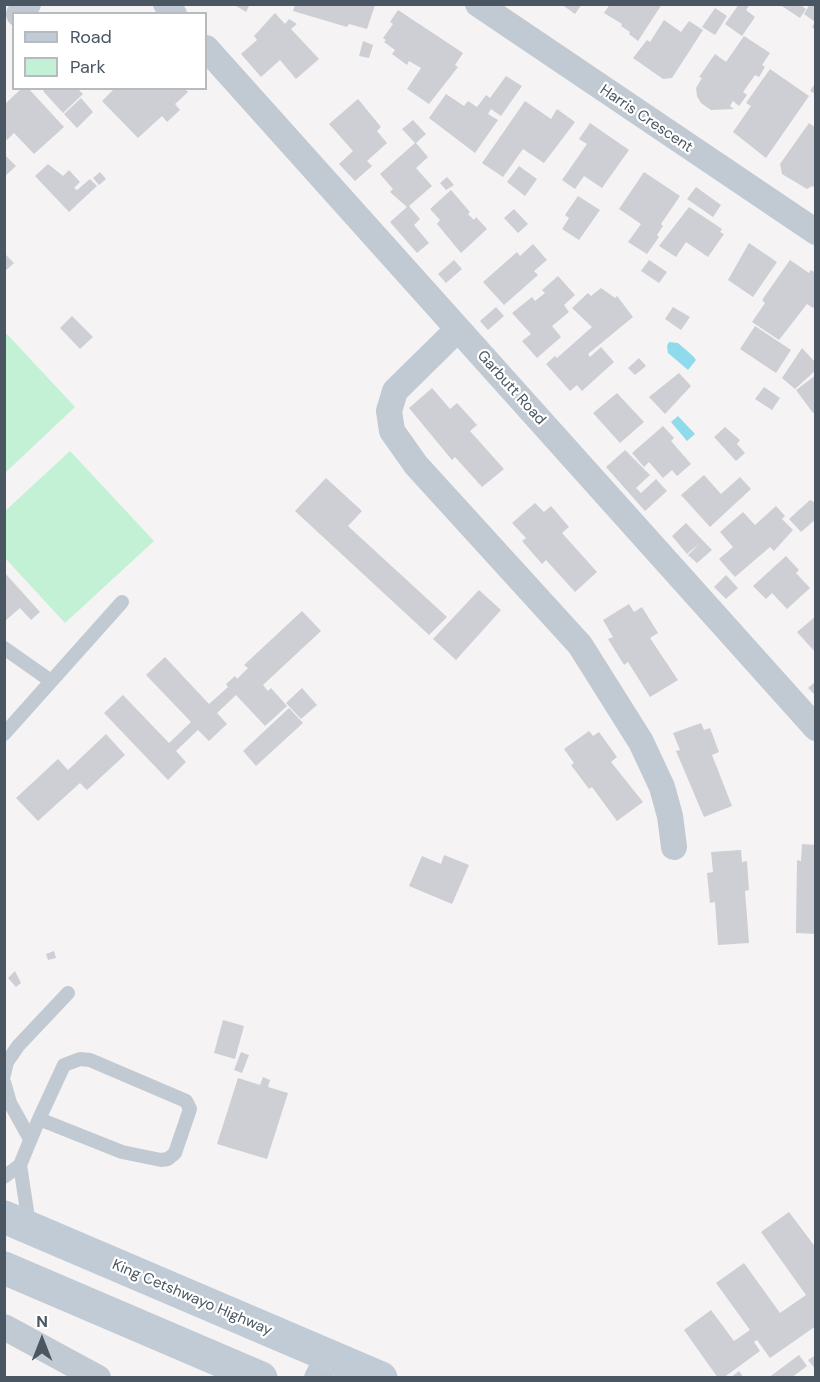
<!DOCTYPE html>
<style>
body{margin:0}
#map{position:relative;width:820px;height:1382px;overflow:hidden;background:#f5f3f3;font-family:"DM Sans",sans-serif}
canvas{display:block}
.frame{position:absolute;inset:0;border:6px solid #4a5661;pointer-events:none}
.legend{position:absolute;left:12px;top:12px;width:195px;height:78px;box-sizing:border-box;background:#fff;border:2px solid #b7bbc0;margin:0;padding:8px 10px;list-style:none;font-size:18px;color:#4a5661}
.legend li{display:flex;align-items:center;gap:12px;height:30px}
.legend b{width:30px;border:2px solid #b7bbc0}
.north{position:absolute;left:12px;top:1310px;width:60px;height:60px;-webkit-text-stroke:4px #fff;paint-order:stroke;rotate:0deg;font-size:16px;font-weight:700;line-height:24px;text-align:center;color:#4a5661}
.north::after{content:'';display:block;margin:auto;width:21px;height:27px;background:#4a5661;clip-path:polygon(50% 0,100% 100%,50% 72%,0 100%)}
</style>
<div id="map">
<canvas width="820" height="1382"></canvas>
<div class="frame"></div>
<ul class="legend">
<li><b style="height:8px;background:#c1cbd6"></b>Road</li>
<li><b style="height:16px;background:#c3f1d5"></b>Park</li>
</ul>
<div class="north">N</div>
</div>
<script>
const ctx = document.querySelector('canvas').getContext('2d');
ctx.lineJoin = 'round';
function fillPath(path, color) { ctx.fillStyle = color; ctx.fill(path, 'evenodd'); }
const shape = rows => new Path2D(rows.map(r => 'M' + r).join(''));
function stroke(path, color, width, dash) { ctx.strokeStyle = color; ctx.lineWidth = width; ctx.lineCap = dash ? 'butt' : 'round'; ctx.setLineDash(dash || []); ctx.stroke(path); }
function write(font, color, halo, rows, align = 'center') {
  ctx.font = font + ' "DM Sans",sans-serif'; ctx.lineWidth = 4.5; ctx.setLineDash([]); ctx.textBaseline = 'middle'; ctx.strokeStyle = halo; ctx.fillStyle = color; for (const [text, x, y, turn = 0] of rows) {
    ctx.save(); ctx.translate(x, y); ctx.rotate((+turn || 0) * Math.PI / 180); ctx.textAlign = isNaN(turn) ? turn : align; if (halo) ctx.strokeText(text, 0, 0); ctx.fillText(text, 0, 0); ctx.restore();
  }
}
const green = shape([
 [5,332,75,407,5,473],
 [70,451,154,541,65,623,5,558,4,512]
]);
const water = shape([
 [669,342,678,343,693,356,696,360,688,370,668,353,667,346],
 [678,416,695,434,687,441,671,422]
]);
const building = shape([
 [233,4,250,4,246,12],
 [561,4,582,4,575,14],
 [610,4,662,4,638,41,629,34,630,32,621,26,622,24,604,13],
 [739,4,750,4,746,10,755,17,742,36,725,24],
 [779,4,799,4,806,9,800,18],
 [810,4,816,4,816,30,812,27,815,22,804,14],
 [295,5,375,5,367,29,349,24,347,27,293,11],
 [715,8,727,16,715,35,702,27],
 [398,10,463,53,455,65,458,67,429,104,407,89,421,68,409,61,407,65,392,54,395,50,384,42,386,40,383,38,393,24,390,22],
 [275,13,285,24,289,19,297,24,291,29,319,59,296,79,280,60,261,77,241,54,257,40,254,36],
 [664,20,681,32,689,21,703,30,672,78,663,79,633,58,647,40,650,42],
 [744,36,770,53,762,65,765,67,759,77,755,75,743,92,747,95,739,106,733,101,730,106,734,109,711,110,701,103,697,96,696,88,702,78,699,77,715,54,726,62],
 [363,41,373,45,369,58,359,56],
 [770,69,809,96,766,158,733,132,751,106,746,103],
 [506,76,522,86,501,116,491,109,488,114,498,120,475,153,429,118,446,94,464,106,468,101,477,107,486,95,490,98],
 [816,82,816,94,810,91],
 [22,88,28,88,64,127,34,154,14,133,7,140,4,137,4,105],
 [46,88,77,88,83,94,63,113,43,91],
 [115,88,184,88,188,92,175,104,180,110,167,122,162,116,138,138,102,101],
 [81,98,93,112,77,128,64,114],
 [358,99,381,127,377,131,387,143,367,161,372,166,355,181,339,164,353,151,329,124],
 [525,101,551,119,557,109,575,122,544,163,523,149,503,177,482,163],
 [413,120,426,134,416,143,428,157,416,168,432,186,409,206,420,219,414,225,429,243,417,253,390,222,407,207,390,192,393,189,380,174,415,143,402,129],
 [590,123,629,150,602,188,584,176,575,189,562,180,587,144,579,139],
 [809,123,816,128,816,188,812,186,807,189,782,174,780,164],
 [4,154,16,166,4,177],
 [48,164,63,176,69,170,80,182,74,188,77,190,90,179,97,186,69,212,35,176],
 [519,166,537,179,525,196,507,182],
 [100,172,106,179,99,185,93,178],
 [644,172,680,196,661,224,663,226,657,235,659,237,647,254,628,242,641,224,619,209],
 [447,177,454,185,446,190,440,183],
 [696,187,721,205,713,217,687,199],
 [451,190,470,212,468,214,474,220,476,217,487,229,461,253,437,224,440,220,430,209],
 [578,196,600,210,579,240,562,229,569,218,565,215],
 [689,207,722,229,720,232,724,234,708,257,686,242,676,257,659,246],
 [514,209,528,224,518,233,504,218],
 [749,243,777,262,753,297,728,280],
 [533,244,547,260,534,271,538,275,504,305,483,282,517,252,520,256],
 [4,253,14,263,4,272],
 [454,260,462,269,446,283,438,274],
 [649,260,667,272,659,283,641,271],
 [790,260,809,273,811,270,816,273,816,304,813,308,807,304,779,340,752,322,765,303,762,300],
 [558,276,575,295,564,305,569,312,552,326,561,337,537,358,522,341,531,334,512,313,532,297,535,301,545,293,542,290],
 [601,288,615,298,617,296,633,317,588,354,590,357,601,347,614,362,582,391,577,385,570,391,546,364,555,356,557,358,592,327,572,308,588,293,591,296],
 [496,307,504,316,488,330,480,321],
 [673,307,690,317,681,330,665,319],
 [72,316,93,337,80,349,60,328],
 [755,326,791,350,776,373,740,349],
 [802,348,816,363,816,370,795,389,782,378],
 [639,358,646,366,635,375,628,368],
 [679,373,691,386,665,414,649,397],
 [816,375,816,411,813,413,796,390],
 [764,387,780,398,772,410,755,399],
 [432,388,450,409,457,403,477,425,470,431,504,469,482,487,455,457,452,460,409,408],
 [617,393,644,422,620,443,593,413],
 [663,426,674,438,671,441,691,464,677,476,672,470,663,478,649,462,644,467,632,453],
 [725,427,740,440,737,444,745,453,736,461,714,437],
 [625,450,650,475,636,488,641,493,656,479,667,491,645,511,606,467],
 [704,475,721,494,740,477,751,489,710,527,681,495],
 [326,478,362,511,348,526,447,617,429,635,295,511],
 [810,500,816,503,816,519,801,532,789,519],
 [535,503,544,512,551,506,569,527,562,533,597,572,575,592,546,560,542,564,522,541,526,538,512,523],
 [776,506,785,516,782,519,793,530,774,551,770,547,735,577,719,559,733,547,720,532,743,512,755,525],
 [686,523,712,550,697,563,688,555,700,543,687,554,672,536],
 [786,556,799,570,796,573,810,588,787,609,772,593,766,599,753,586],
 [4,572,40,612,31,620,20,608,4,622],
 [726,575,738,588,726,599,714,587],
 [479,590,501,610,456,660,433,639],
 [629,604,634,612,642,607,658,633,650,638,678,680,650,697,628,662,624,665,608,639,613,637,603,620],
 [302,611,321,631,263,685,268,691,271,688,287,706,265,726,236,695,217,713,227,724,209,741,198,730,176,751,186,762,168,780,104,713,123,695,169,743,191,722,146,675,165,657,209,704,228,687,226,684,235,676,237,679,248,668,244,665],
 [816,616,816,653,797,632],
 [816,681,816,696,808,688],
 [302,688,317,705,301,719,286,703],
 [289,708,303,723,256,766,243,751],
 [701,723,704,730,710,728,719,752,712,755,732,806,704,817,676,751,680,750,673,733],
 [589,731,593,736,599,732,617,757,611,762,643,802,617,821,592,787,589,789,571,765,574,763,564,749],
 [106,734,125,755,87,790,80,783,38,821,16,798,58,759,68,770],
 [802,844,816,845,816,934,796,933,797,860,801,861],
 [741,850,742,862,747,861,749,890,745,891,749,943,718,945,715,902,710,903,707,873,713,872,711,852],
 [444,855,469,865,452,904,409,886,422,856,441,864],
 [54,951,56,958,48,960,46,954],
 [15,971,21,983,16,987,8,978],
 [223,1020,244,1026,235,1059,214,1053],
 [241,1052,249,1055,242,1073,234,1070],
 [263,1077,270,1080,268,1087,288,1093,267,1159,217,1144,238,1078,260,1085],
 [789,1212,816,1248,816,1326,770,1358,757,1340,754,1342,760,1351,723,1378,718,1378,684,1330,711,1310,734,1341,750,1330,716,1283,744,1263,780,1313,806,1295,761,1232],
 [799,1355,807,1366,791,1378,768,1378],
 [816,1355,816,1370,808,1360],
 [739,1371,744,1378,730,1378]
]);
const lane = shape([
 [4,648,51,681],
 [4,734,122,602],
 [4,1075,7,1062,18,1046,68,993],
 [4,1082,10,1103,30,1139],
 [20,1165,39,1119,122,1152,161,1160,168,1159,175,1153,190,1109,186,1101,90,1060,80,1059,64,1065,39,1119],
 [4,1177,20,1165,29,1224]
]);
const street = shape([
 [166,4,174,14],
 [478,4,816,232],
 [19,14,28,4],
 [206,48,816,728],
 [458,329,395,391,389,411,392,431,416,465,580,645,641,742,662,787,670,816,674,847],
 [4,1327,98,1378],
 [317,1378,328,1356]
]);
const secondary = shape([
 [4,1217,381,1378],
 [4,1268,261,1378]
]);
const streetNames = [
 ["Harris Crescent",646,119,34],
 ["Garbutt Road",511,388,48],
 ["King Cetshwayo Highway",192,1298,23]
];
fillPath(green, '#c3f1d5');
fillPath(water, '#90daee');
fillPath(building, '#cdcfd5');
stroke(lane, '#c1cad2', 14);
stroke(street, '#c1cad2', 26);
stroke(secondary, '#c1cbd6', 33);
write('15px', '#4a5661', '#fff', streetNames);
</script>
